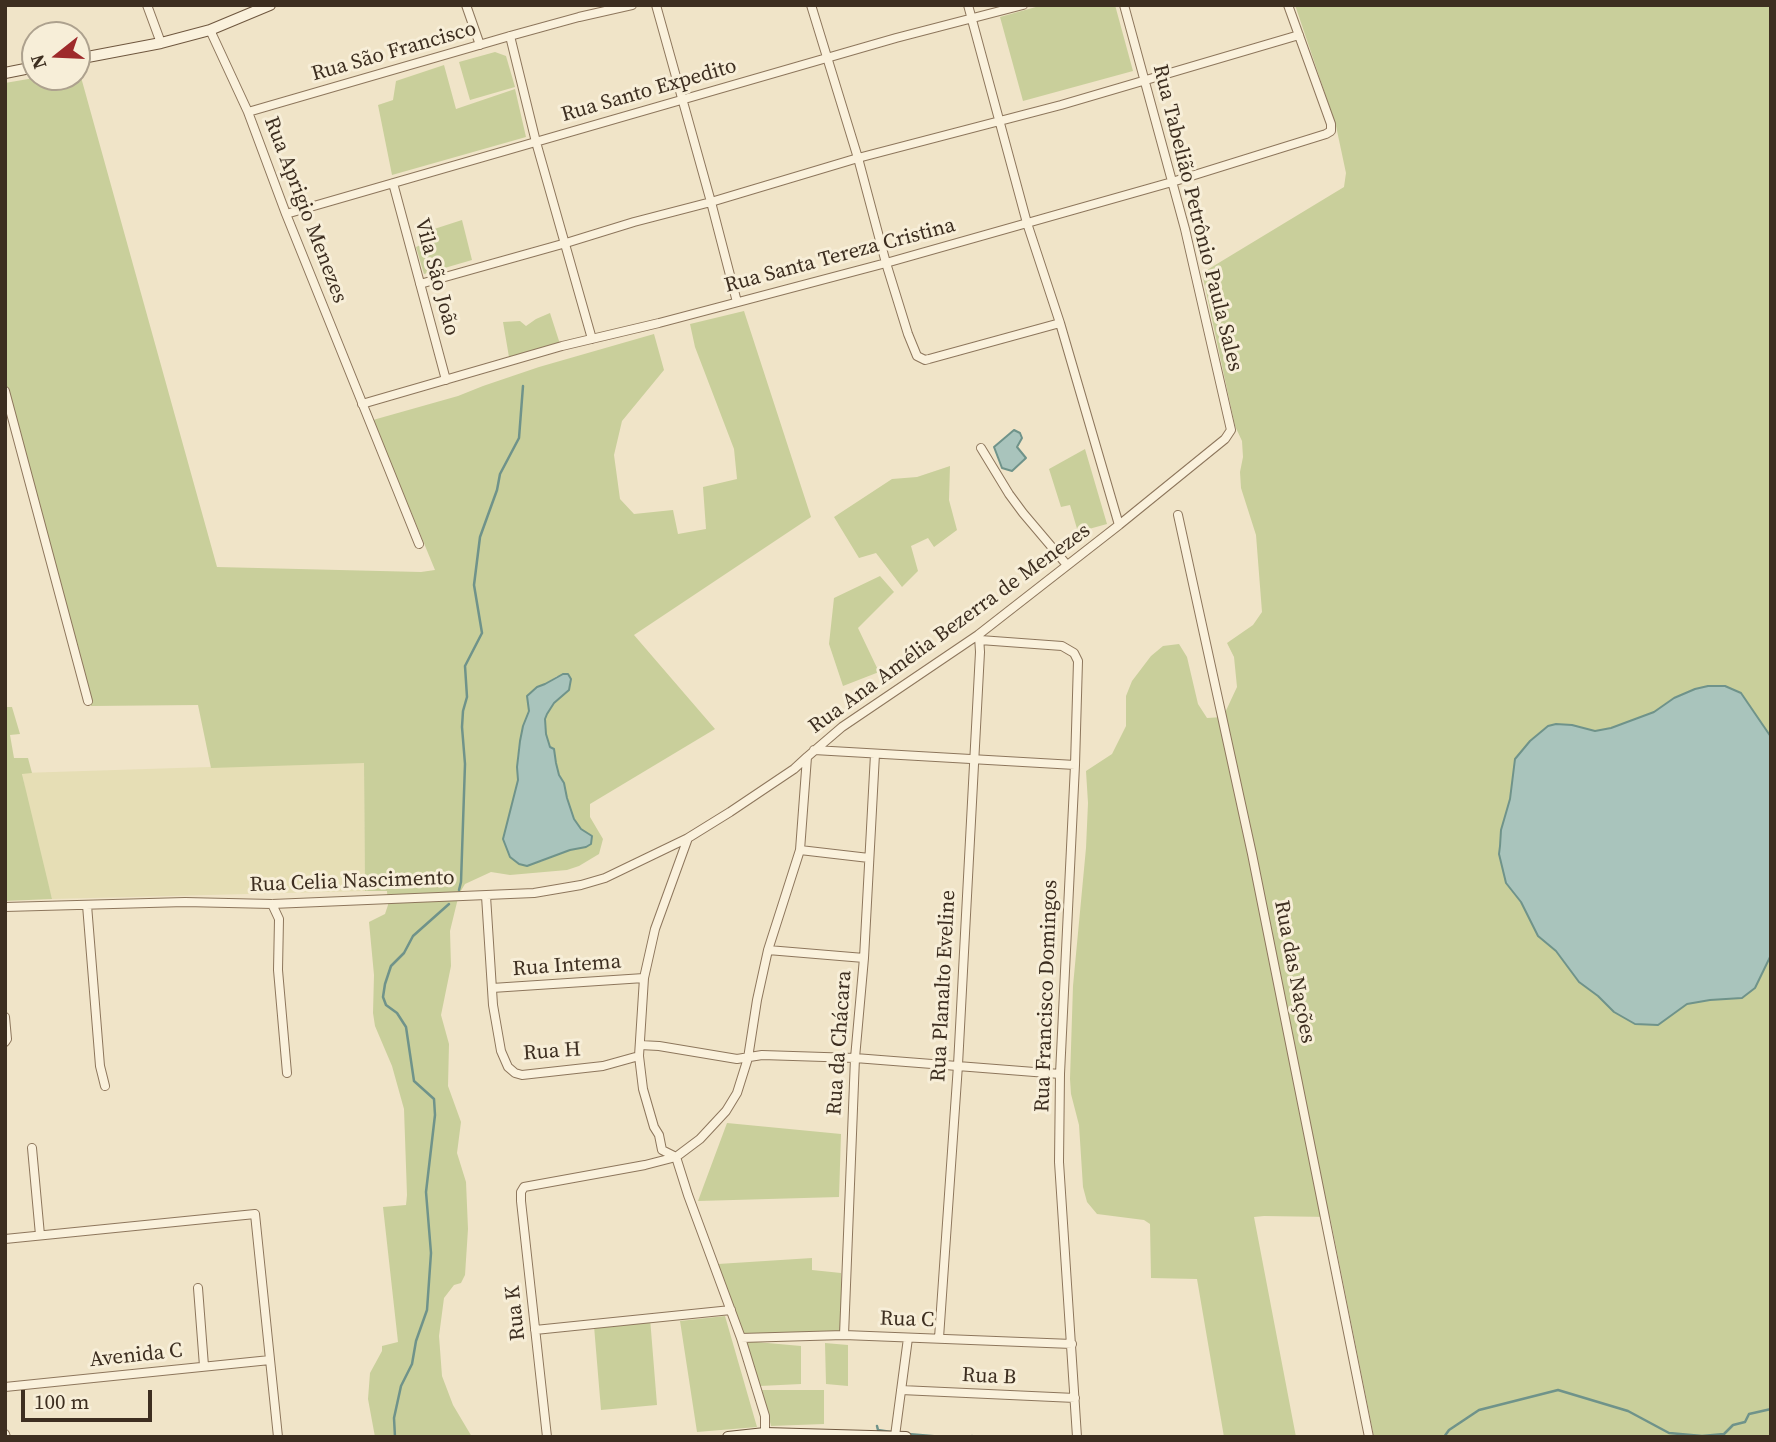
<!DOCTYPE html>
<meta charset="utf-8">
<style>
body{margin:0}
#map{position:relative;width:1776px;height:1442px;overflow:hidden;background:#f0e4c8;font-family:"Source Serif 4",serif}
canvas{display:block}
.frame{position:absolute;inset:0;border:7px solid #3d2e20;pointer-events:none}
.north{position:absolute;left:21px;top:21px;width:70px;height:70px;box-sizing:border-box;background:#f7eed8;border:2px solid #ada18e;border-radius:50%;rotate:252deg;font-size:19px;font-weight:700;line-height:28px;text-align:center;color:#3d2e20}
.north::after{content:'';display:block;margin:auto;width:24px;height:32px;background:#9e2a2b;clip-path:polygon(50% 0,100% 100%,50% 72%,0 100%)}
.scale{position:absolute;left:21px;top:1390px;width:131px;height:32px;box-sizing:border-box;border:4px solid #3d2e20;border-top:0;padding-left:9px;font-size:21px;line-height:24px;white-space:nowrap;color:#3d2e20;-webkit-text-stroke:5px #f7eed8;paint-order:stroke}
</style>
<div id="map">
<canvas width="1776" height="1442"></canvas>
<div class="frame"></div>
<div class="north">N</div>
<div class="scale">100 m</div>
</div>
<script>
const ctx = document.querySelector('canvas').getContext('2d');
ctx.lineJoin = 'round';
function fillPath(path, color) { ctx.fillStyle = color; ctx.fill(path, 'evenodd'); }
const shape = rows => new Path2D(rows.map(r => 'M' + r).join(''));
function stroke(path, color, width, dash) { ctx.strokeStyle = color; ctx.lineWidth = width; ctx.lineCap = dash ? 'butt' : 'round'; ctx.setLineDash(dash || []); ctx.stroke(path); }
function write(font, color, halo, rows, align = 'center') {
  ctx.font = font + ' "Source Serif 4",serif'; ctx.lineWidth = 6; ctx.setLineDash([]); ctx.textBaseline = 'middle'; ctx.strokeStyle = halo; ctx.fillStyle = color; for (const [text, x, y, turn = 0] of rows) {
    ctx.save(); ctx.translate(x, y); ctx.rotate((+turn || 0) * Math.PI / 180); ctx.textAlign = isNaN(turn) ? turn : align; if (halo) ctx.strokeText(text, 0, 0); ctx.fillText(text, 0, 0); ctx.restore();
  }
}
const farmland = shape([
 [364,762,365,891,52,899,34,835,22,773]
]);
const green = shape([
 [1043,5,1115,5,1133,71,1023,101,1000,17],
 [1295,5,1771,5,1771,737,1741,693,1708,686,1695,689,1673,698,1654,712,1611,728,1595,731,1572,725,1510,799,1501,830,1499,854,1506,883,1521,902,1538,936,1556,951,1579,982,1598,996,1614,1012,1678,1009,1687,1004,1710,1000,1755,988,1771,955,1771,1437,1374,1437,1330,1217,1264,1216,1254,1217,1296,1437,1224,1437,1197,1279,1151,1278,1150,1224,1144,1220,1097,1214,1087,1202,1083,1187,1079,1125,1071,1094,1070,1079,1073,986,1086,848,1088,803,1086,771,1112,754,1126,726,1126,696,1132,681,1151,656,1163,646,1179,644,1187,657,1198,704,1207,718,1223,717,1237,687,1234,657,1227,643,1253,625,1262,612,1256,535,1241,488,1240,472,1243,457,1242,441,1235,426,1202,273,1344,187,1346,173,1336,126],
 [495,52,506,56,515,87,470,100,459,62],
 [444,65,456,109,515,89,526,137,392,175,378,105,393,100,396,81],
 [77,70,79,70,217,567,421,572,435,570,373,420,458,396,483,386,539,367,654,334,664,370,622,421,614,455,620,499,634,514,673,510,678,534,706,529,703,487,737,479,734,449,695,347,690,324,744,311,811,517,634,635,715,729,590,804,590,817,603,839,599,854,579,866,567,870,510,875,491,872,465,884,459,894,450,931,451,966,441,1015,449,1044,448,1086,461,1122,457,1153,466,1182,468,1229,465,1275,461,1283,454,1285,444,1298,439,1336,442,1376,453,1405,472,1437,375,1437,368,1399,370,1373,382,1351,382,1346,398,1342,383,1207,406,1205,407,1195,404,1109,392,1066,375,1026,373,1013,374,975,369,922,385,914,388,905,387,891,365,891,364,763,211,768,198,705,91,706,5,388,5,83,40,77,77,77],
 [557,676,571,679,569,690,554,703,547,714,544,719,546,734,550,747,554,749,556,763,559,775,564,783,567,798,574,819,581,829,592,836,586,847,570,850,540,862,503,839,518,780,517,767,518,753,523,726,529,711,527,696,537,687,545,684],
 [462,220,472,260,424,274,416,247,425,243,428,231],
 [550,313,560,344,509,357,503,322,520,321,526,326,536,319],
 [1085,449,1107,524,1078,532,1070,505,1061,507,1049,469],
 [950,466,949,500,957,530,934,547,928,538,911,546,918,571,902,587,876,553,859,558,834,517,892,479,917,477],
 [880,576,894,592,858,628,879,672,843,686,829,644,834,598],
 [5,707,12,707,20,734,10,735,14,758,28,758,32,773,22,774,52,899,5,901],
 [727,1123,841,1134,839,1197,698,1201],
 [812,1258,812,1270,841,1273,841,1333,744,1335,718,1264],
 [725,1316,757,1427,697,1432,680,1321],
 [650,1318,657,1405,601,1410,594,1326],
 [745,1341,801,1346,801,1384,760,1386],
 [825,1343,848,1345,848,1386,826,1384],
 [762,1390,824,1390,824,1424,771,1426]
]);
const water = shape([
 [1014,430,1020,433,1022,438,1017,447,1026,458,1012,471,1002,468,994,447,1014,430],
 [563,674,568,674,571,679,569,690,554,703,547,714,545,719,546,734,550,747,554,749,556,763,559,775,564,783,567,798,574,819,581,829,592,836,591,844,586,847,570,850,527,866,519,864,510,857,503,839,518,780,517,767,520,741,523,726,529,711,527,696,537,687,545,684,563,674],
 [1708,686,1725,686,1741,693,1771,737,1771,955,1755,988,1742,998,1710,1000,1687,1004,1658,1025,1635,1024,1614,1012,1598,996,1579,982,1556,951,1538,936,1521,902,1506,883,1499,854,1500,846,1501,830,1510,799,1515,759,1530,741,1548,726,1556,724,1572,725,1595,731,1611,728,1654,712,1674,698,1695,689,1708,686]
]);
const stream = shape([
 [459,890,461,882,465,764,462,727,463,711,467,697,465,666,482,633,474,585,480,537,497,490,500,474,519,438,523,386],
 [877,1426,878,1430,891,1432],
 [908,1434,943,1437],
 [395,1437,394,1418,401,1386,412,1364,416,1341,427,1310,431,1253,426,1192,435,1115,434,1099,414,1081,406,1027,397,1013,386,1005,383,997,385,984,391,966,404,953,413,936,449,904],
 [971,1437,972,1436],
 [1444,1437,1449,1430,1479,1410,1558,1390,1628,1411,1669,1433,1702,1436,1724,1434,1733,1425,1745,1422,1749,1414,1771,1409]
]);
const street = shape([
 [147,5,161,43],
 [466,5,480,45],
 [656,5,711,202,737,302],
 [811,5,858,158,886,263,908,334,917,356,925,360,929,359,1060,323],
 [210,30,248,112,286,214,419,544],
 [510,36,536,142,592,339],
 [248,112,510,36,579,17,632,5],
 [393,183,446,380],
 [286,214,896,38,1023,5],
 [420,284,566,243,634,222,711,202,858,158,1061,105,1299,35],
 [5,391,88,701],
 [362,404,562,346,659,323,886,263,1172,182,1326,134,1331,131,1331,124,1288,5],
 [981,448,1009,494,1023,513,1067,565],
 [1178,515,1252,854,1369,1437],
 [1119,525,1225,439,1231,430,1185,229,1124,5],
 [980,640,1062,646,1074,653,1078,661,1075,765,1060,1074,1059,1162,1077,1437],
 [814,750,1075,765],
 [800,850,869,858],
 [486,896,493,1005,501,1051,508,1067,515,1073,522,1075,603,1066,639,1056],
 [272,904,279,919,278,970,287,1073],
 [87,905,100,1066,105,1086],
 [5,907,185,902,272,904,534,893,581,885,605,878,688,838],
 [768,950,864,958],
 [492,988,644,978],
 [5,1017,7,1039,5,1042],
 [640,1045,659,1046,737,1059,762,1055,855,1058,1060,1074],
 [32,1148,40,1235],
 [676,1157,662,1150,659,1135,654,1127,643,1089,639,1056,644,978,655,929,688,838,730,812,794,769,807,757],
 [676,1157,688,1195,741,1338,765,1416,765,1436],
 [5,1239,255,1214,278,1437],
 [198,1288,204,1366],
 [535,1330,731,1310],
 [844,1335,855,1058,864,958,875,754],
 [741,1338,844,1335,1072,1344],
 [939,1338,958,1065,980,652,979,636],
 [5,1387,270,1360],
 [901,1390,1075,1398],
 [5,1434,6,1437],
 [895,1436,908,1338],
 [547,1437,521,1201,521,1192,524,1187,645,1165,676,1157,700,1139,726,1111,737,1093,748,1058,757,1000,768,950,800,850,807,757,842,727,978,635,1119,525,1060,323,1027,223,968,5]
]);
const secondary = shape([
 [77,59,161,43,210,30,270,5],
 [5,73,35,67],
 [728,1437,765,1433,906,1437]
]);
const streetNames = [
 ["Rua São Francisco",394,52,-16],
 ["Rua Santo Expedito",649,91,-16],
 ["Rua Aprigio Menezes",305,210,69],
 ["Rua Tabelião Petrônio Paula Sales",1197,218,76],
 ["Rua Santa Tereza Cristina",840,256,-15],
 ["Vila São João",436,277,75],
 ["Rua Ana Amélia Bezerra de Menezes",950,629,-36],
 ["Rua Celia Nascimento",352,882,-2],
 ["Rua Intema",567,966,-4],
 ["Rua das Nações",1294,972,79],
 ["Rua Planalto Eveline",944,986,-87],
 ["Rua Francisco Domingos",1047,996,-88],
 ["Rua da Chácara",840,1043,-86],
 ["Rua H",552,1052,-4],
 ["Rua K",516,1313,-96],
 ["Rua C",907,1320,2],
 ["Avenida C",136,1356,-6],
 ["Rua B",989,1377,3]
];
fillPath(farmland, '#e6deb5');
fillPath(green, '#c9cf9b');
fillPath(water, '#a9c4bc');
stroke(water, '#6f938a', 2);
stroke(stream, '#6f938a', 2.5);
stroke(street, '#8d765c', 10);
stroke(secondary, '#6f573f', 12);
stroke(street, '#faf1dc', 8);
stroke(secondary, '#faf1dc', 10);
write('21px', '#3d2e20', '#f7eed8', streetNames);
</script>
